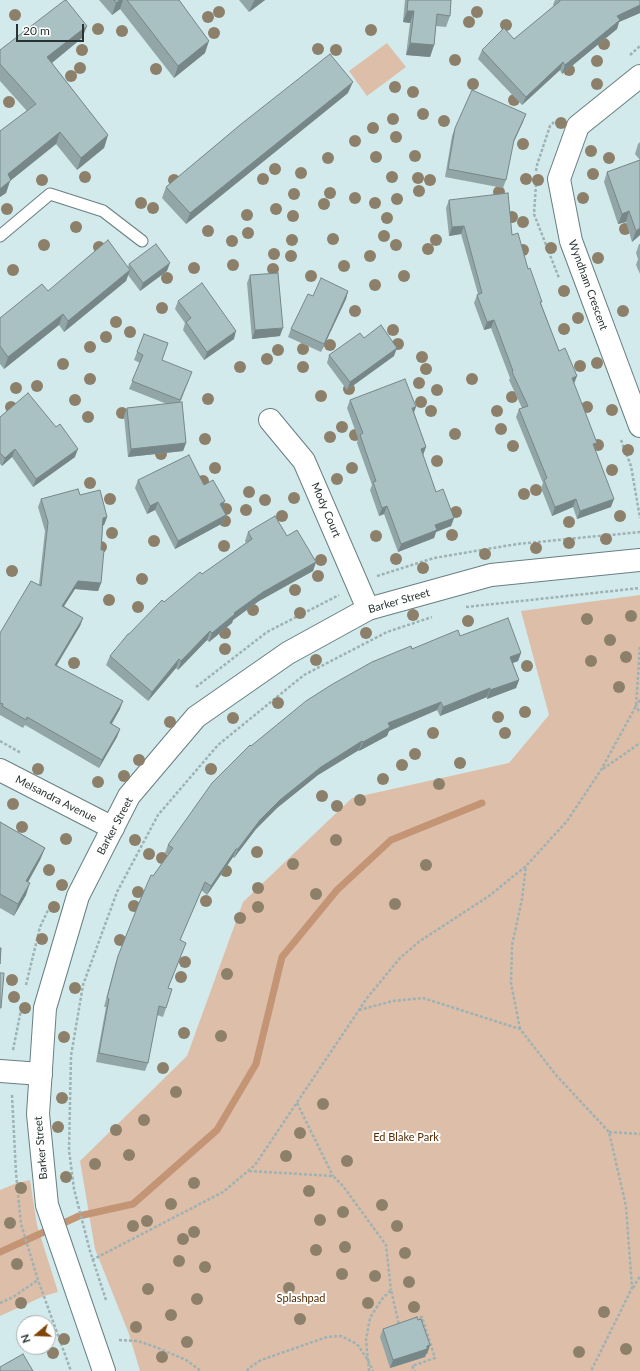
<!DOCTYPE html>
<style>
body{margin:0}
#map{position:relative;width:640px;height:1371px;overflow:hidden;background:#d2eaec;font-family:Lato,sans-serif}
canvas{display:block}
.north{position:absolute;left:16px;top:1315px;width:40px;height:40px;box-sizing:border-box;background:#fff;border:1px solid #a9adad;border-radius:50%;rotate:251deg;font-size:11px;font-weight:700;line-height:16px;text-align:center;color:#293333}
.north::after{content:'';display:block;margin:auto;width:14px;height:18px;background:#824404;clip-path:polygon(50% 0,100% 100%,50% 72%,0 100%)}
.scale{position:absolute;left:16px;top:24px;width:68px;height:18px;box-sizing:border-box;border:2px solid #293333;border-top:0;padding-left:5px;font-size:12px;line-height:14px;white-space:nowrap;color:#293333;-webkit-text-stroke:3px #fff;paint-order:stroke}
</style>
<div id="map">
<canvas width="640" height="1371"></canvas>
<div class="north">N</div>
<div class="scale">20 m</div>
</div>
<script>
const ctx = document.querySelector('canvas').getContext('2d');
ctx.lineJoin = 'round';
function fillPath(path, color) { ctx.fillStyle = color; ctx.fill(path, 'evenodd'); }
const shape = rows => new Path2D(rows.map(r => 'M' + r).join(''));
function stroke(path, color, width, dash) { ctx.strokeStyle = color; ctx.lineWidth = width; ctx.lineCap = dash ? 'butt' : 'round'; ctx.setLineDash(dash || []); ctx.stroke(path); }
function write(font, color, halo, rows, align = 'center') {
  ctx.font = font + ' Lato,sans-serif'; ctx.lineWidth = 4; ctx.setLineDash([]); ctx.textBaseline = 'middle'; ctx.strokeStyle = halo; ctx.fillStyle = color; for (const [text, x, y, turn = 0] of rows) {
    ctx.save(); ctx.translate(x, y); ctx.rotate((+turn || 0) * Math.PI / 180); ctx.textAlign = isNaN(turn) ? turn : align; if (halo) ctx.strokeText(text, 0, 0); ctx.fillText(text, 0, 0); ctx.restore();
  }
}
const green = shape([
 [387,43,406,67,367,96,349,71],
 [640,595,640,1371,140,1371,129,1334,95,1249,80,1161,187,1056,243,902,352,798,509,763,549,715,521,611],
 [30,1180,37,1225,58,1292,44,1296,0,1316,0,1190,17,1183]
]);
const stream = shape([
 [0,1252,79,1216,133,1204,217,1130,256,1064,282,957,337,890,391,840,482,803]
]);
const path = shape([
 [630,55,640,46],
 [536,171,537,165,550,126,554,122],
 [536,184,534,214,559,278],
 [621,440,631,466,640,518],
 [377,576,434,558,517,544,640,532],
 [466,607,640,588],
 [196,687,267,632,339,595],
 [640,700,636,706,640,713],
 [0,741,21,753],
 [603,769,640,743],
 [26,985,40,927,49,908],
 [359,1010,393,1001,423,998,520,1029,556,1075,609,1132,626,1206,632,1288,591,1371],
 [520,1029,511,983,512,945,522,899,526,866],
 [13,1050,21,1010],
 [12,1095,16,1173,21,1224,38,1280,71,1371],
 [297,1103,333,1176],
 [609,1132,640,1134],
 [249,1171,333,1176,343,1186,386,1245,391,1290],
 [92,1260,223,1192,255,1165,367,998,400,958,420,941,489,896,526,866,567,821,601,770,636,706,640,645],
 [633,1288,640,1276],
 [106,1300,90,1251,74,1189,69,1150,71,1056,83,985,117,892,158,815,218,745,304,675,387,632,432,617],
 [0,1303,13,1297,38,1280],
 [415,1320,422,1317,435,1358,412,1366,415,1371],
 [119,1340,138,1341,158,1348,186,1360,201,1371],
 [247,1371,249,1368,261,1360,327,1337,341,1336,357,1344,368,1360,373,1371],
 [369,1371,366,1340,370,1318,382,1299,391,1290,399,1325,400,1325]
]);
const service = shape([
 [0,236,50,194,103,211,142,241]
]);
const minor = shape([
 [640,76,578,126,559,179,571,241,640,426],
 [270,420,304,461,368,609],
 [0,770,113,828],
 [0,1071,41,1074]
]);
const tertiary = shape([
 [104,1371,47,1205,38,1114,45,1008,78,896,129,796,196,717,288,653,368,609,491,575,640,560]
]);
const trees = [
 [219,12],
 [477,12],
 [15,15],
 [208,17],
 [469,22],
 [506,25],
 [98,29],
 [371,30],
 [122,31],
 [214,33],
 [604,44],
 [318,49],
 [82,50],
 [336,50],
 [455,60],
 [597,61],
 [80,68],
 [156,69],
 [569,70],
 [71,76],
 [473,84],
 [597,84],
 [395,87],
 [413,92],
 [514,100],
 [9,102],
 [423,114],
 [393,119],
 [444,121],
 [561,123],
 [373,128],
 [396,137],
 [355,141],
 [523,144],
 [591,151],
 [415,156],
 [376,157],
 [328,158],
 [609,158],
 [275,169],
 [301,173],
 [593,174],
 [85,177],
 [392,177],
 [418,178],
 [263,179],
 [526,179],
 [42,180],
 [174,180],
 [430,180],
 [538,180],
 [419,191],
 [499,192],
 [330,193],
 [294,194],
 [355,198],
 [583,198],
 [397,199],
 [141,203],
 [375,203],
 [324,204],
 [153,208],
 [7,209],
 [276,209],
 [247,215],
 [293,216],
 [512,217],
 [387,218],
 [523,222],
 [76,227],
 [625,229],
 [208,231],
 [248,233],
 [384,236],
 [333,239],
 [292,240],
 [436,240],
 [232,241],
 [44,245],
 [396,245],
 [99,247],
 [551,248],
 [428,249],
 [523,250],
 [274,254],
 [291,256],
 [370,256],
 [598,258],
 [233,265],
 [344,266],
 [194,268],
 [273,269],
 [13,270],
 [311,276],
 [404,276],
 [167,278],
 [375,285],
 [564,291],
 [162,308],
 [355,311],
 [623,311],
 [578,318],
 [116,322],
 [564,329],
 [393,330],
 [130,332],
 [106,337],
 [398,344],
 [330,345],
 [90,347],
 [303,349],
 [278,350],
 [422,357],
 [267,359],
 [597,363],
 [63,364],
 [580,366],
 [240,367],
 [303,367],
 [426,369],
 [90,379],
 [472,379],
 [419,383],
 [37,386],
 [16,388],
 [349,389],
 [437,390],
 [321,396],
 [512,397],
 [208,399],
 [75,400],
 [421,402],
 [11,407],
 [587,407],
 [612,410],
 [431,411],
 [497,411],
 [122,413],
 [88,417],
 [342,427],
 [501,429],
 [455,434],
 [355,435],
 [330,437],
 [205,439],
 [598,445],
 [513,446],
 [628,450],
 [161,454],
 [437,461],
 [215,468],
 [352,468],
 [612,470],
 [337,479],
 [203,481],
 [90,483],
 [536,490],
 [249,492],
 [524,494],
 [294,498],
 [110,499],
 [265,500],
 [226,509],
 [246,510],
 [456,512],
 [282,516],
 [620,516],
 [225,521],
 [569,522],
 [112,533],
 [452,535],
 [376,536],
 [606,539],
 [154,541],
 [569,543],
 [224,546],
 [101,547],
 [536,548],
 [485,554],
 [396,559],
 [321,560],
 [423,568],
 [12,571],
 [318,576],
 [142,579],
 [295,590],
 [109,600],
 [138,607],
 [253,610],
 [300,613],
 [413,615],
 [631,616],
 [587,619],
 [468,621],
 [225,633],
 [366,633],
 [610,640],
 [225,649],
 [626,657],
 [316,660],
 [591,661],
 [74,663],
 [527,666],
 [619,687],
 [278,703],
 [525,712],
 [498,717],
 [233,718],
 [170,722],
 [433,733],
 [505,733],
 [415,754],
 [139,760],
 [460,763],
 [402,765],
 [38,769],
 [211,769],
 [124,776],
 [383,779],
 [98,782],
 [439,784],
 [322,796],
 [360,800],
 [13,804],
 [337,806],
 [22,827],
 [66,839],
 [135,840],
 [336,840],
 [257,852],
 [149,854],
 [162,858],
 [293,864],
 [426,865],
 [49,870],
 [226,871],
 [62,885],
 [258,888],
 [138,892],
 [316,894],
 [206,901],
 [395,904],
 [134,906],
 [54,907],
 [258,907],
 [240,918],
 [42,939],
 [120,940],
 [185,962],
 [227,974],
 [181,977],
 [12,980],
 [75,988],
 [14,997],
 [25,1008],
 [184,1033],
 [221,1036],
 [64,1037],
 [163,1068],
 [176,1092],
 [62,1098],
 [323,1104],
 [144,1120],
 [58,1127],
 [116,1130],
 [300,1133],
 [129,1155],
 [286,1156],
 [347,1161],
 [95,1164],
 [66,1177],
 [194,1183],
 [21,1188],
 [309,1191],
 [171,1204],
 [382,1205],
 [343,1212],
 [320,1220],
 [147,1221],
 [10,1223],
 [133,1226],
 [397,1226],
 [194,1232],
 [183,1239],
 [345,1247],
 [316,1250],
 [405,1253],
 [179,1261],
 [17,1264],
 [205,1267],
 [342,1274],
 [375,1276],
 [409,1282],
 [289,1288],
 [148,1289],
 [197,1299],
 [21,1303],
 [368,1303],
 [414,1307],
 [604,1312],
 [171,1315],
 [300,1319],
 [136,1327],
 [64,1339],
 [187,1342],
 [626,1349],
 [579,1352],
 [53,1353],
 [162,1357]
];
const wall = shape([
 [99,0,179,0,205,53,174,78,120,9,112,15],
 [239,0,265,0,249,12],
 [405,0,451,0,450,16,446,27,436,26,434,45,430,57,406,55,410,23,403,22],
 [555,0,640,0,640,13,619,22,617,29,562,74,560,70,522,105,478,59,482,50,514,39,554,6,553,5],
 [87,26,82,38,52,63,108,135,104,148,77,170,56,144,10,181,6,193,0,197,0,131,27,111,0,81,0,50],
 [348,93,186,224,162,198,166,187,240,125],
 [523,122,513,143,506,180,503,188,445,177,452,136,455,128],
 [640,142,640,235,632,242,626,222,618,224,604,182,607,172,640,160,635,154,638,144],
 [449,200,512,235,528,269,559,351,574,384,595,448,611,507,577,519,573,507,552,516,541,488,543,483,516,417,519,409,522,408,509,380,510,378,491,328,484,330,474,303,477,295,478,294,461,234,449,236,446,208],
 [639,244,640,244,640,274,636,265,638,259,636,253],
 [129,264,167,271,140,291,128,275,126,281,64,332,59,325,4,369,0,364,0,318,48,291,128,267],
 [250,275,280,336,252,339,247,283],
 [348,291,346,299,321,352,288,337,291,329,313,296],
 [178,301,234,339,204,360,183,330,185,323,175,309],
 [144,334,162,360,189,380,180,403,186,443,183,451,128,457,124,416,127,408,167,404,129,389,140,363,134,360],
 [364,338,394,356,347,390,327,363,329,355],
 [350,400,414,412,426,447,423,455,436,492,454,518,451,526,436,532,434,538,398,552,384,514,379,516,370,490,372,485,357,443,358,438,347,408],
 [0,417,75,457,33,487,12,457,2,466,0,464],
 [138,480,204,485,222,508,226,515,223,523,175,549,155,510,147,514,135,488],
 [80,495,107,517,104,525,103,526,101,550,101,583,98,591,75,589,64,606,83,618,80,626,57,665,120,709,112,724,120,729,117,737,99,768,25,725,23,728,0,715,0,633,39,585,45,531,38,507,41,499],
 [248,532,287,536,316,562,313,571,259,601,233,620,232,623,209,642,207,640,178,670,176,668,148,701,106,665,110,656,129,634,164,602,246,543,245,541],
 [460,636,521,653,518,661,513,663,519,680,516,688,487,699,487,697,440,716,437,710,389,731,387,736,359,751,359,750,318,775,277,808,256,829,234,858,233,857,207,895,201,890,180,940,186,943,168,988,166,1008,163,1017,157,1015,148,1063,145,1071,96,1062,106,1007,104,1007,115,965,118,956,153,876,168,855,165,853,168,845,251,746,412,649],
 [0,822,45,848,40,860,28,882,26,895,14,916,0,908],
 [383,1329,430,1345,427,1354,426,1354,425,1357,390,1368,380,1337]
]);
const shadedWall = shape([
 [120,0,123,0,120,9,112,15,116,3],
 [255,0,265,0,249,12,254,1],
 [640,5,640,13,619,22,617,29,562,74,565,65,617,16],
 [407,11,414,11,410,23,403,22],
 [87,26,82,38,43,70,47,57],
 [209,41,205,53,174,78,178,66],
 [410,43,434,45,430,57,406,55],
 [563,62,560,70,522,105,526,97],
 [353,82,348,93,186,224,190,213],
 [526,114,523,122,511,148,514,140],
 [60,132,56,144,10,181,6,193,0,197,0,189,8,174],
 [108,135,104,148,77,170,81,158],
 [629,211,626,222,618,224,622,214],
 [464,226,461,234,449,236,452,227],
 [640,228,640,235,632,242,636,231],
 [170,263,167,271,140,291,143,283],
 [130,270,126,281,64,332,68,321],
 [348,291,346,299,321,352,324,344],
 [63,314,59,325,4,369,8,357],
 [494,320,491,328,484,330,487,322],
 [283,328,280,336,252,339,255,330],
 [236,331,234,339,204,360,207,352],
 [397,348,394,356,347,390,350,382],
 [577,376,574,384,572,378],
 [416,407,413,415,412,408],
 [186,443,183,451,128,457,131,449],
 [426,447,423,455,418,457,421,449],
 [15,449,12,457,2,466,5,458],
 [78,449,75,457,33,487,36,479],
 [576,499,573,507,552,516,555,507],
 [614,499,611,507,577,519,580,511],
 [225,501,222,509,220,504],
 [158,502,155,510,147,514,150,506],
 [387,506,384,514,379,516,382,508],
 [226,515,223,523,175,549,178,541],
 [107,517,104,525,100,526,103,518],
 [454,518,451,526,436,532,434,538,398,552,401,544,435,525],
 [316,562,313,571,259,601,233,620,232,623,209,642,212,633,234,613,263,592],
 [78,581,101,583,98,591,75,589,59,614,62,606],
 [83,618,80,626,52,673,55,665],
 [210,631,207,640,178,670,181,661],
 [521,653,518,661,507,665,510,657],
 [179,659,176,668,148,701,152,692],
 [519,680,516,688,487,699,490,690],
 [490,688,487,697,440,716,443,707],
 [123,701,120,709,107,731,110,723],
 [441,702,437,710,389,731,387,736,359,751,363,742,388,723],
 [120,729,117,737,99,768,102,760],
 [362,741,359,750,318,775,277,808,256,829,234,858,238,849,260,820,280,800,321,767],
 [45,848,40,860,22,893,26,881],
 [236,849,233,857,207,895,211,886],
 [205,882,201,890,176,949,180,940],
 [30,883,26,895,14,916,18,904],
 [430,1345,427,1354,426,1354,425,1357,390,1368,393,1360]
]);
const building = shape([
 [65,0,66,0,87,26,47,57,108,135,81,158,60,132,8,174,11,180,0,189,0,131,36,104,0,64,0,50,65,0],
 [114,0,120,0,116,3,114,0],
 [127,0,179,0,209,41,178,66,127,0],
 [408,0,451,0,450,16,437,14,434,45,410,43,414,11,407,11,408,0],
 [560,0,640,0,640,5,617,16,620,20,565,65,563,62,526,97,482,50,504,28,514,39,560,1,560,0],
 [330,54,353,82,190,213,166,187,240,125,330,54],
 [472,90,526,114,514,140,506,180,448,169,455,128,472,90],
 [640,160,640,228,636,231,629,211,622,214,607,172,640,160],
 [508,193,512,235,518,233,528,269,530,268,542,302,540,302,559,351,565,348,577,376,572,378,597,443,593,444,614,499,580,511,576,499,555,507,544,480,547,478,519,409,528,406,512,372,513,371,494,320,487,322,477,295,482,293,464,226,452,227,449,200,508,193],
 [108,240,130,270,68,321,63,314,8,357,0,346,0,318,42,284,48,291,108,240],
 [156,244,170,263,143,283,129,264,156,244],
 [278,273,283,328,255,330,250,275,278,273],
 [321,278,348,291,324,344,291,329,308,294,313,296,321,278],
 [202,283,236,331,207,352,186,322,191,318,178,301,202,283],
 [381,325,397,348,350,382,329,355,360,333,364,338,381,325],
 [144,334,168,343,162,360,192,372,180,400,132,381,143,355,137,352,144,334],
 [405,379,416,407,412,408,426,447,421,449,436,492,443,489,454,518,435,525,437,530,401,544,387,506,382,508,373,482,376,481,360,435,363,433,350,400,405,379],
 [28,393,56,427,60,424,78,449,36,479,15,449,5,458,0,453,0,417,28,393],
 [182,402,186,443,131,449,127,408,182,402],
 [189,455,204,485,213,480,225,501,220,504,226,515,178,541,158,502,150,506,138,480,189,455],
 [78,489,80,495,100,490,107,517,103,518,101,550,104,550,101,583,78,581,62,606,83,618,55,665,123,701,110,723,120,729,102,760,27,717,26,720,2,706,3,704,0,703,0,633,31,581,41,586,48,522,41,499,78,489],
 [275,516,287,536,297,530,316,562,263,592,234,613,235,614,212,633,210,631,181,661,179,659,152,692,110,656,128,634,129,634,162,600,164,602,200,572,202,574,252,539,248,532,275,516],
 [508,618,521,653,510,657,519,680,490,690,490,688,443,707,441,702,388,723,390,727,363,742,362,741,321,767,280,800,260,820,238,849,236,849,211,886,205,882,180,940,186,943,168,988,172,989,166,1008,159,1006,148,1063,99,1053,109,999,107,998,118,956,139,903,151,875,153,876,173,848,168,845,212,783,250,745,251,746,306,701,331,685,372,662,411,646,412,649,458,630,460,636,508,618],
 [0,822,45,848,26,881,30,883,18,904,0,894,0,822],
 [0,948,1,948,0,964,0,948],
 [0,973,4,973,1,1008,0,1008,0,973],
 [417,1317,418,1320,421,1319,430,1345,427,1346,427,1349,393,1360,383,1329,417,1317],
 [23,1354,33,1371,0,1371,0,1367,23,1354]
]);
const streetNames = [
 ["Wyndham Crescent",588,285,70],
 ["Mody Court",326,510,67],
 ["Barker Street",399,601,-16],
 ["Melsandra Avenue",56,799,27],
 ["Barker Street",115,826,-62],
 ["Barker Street",41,1148,-95]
];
const parkNames = [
 ["Ed Blake Park",406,1137],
 ["Splashpad",301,1298]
];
fillPath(green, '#ddbea9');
stroke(stream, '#c39574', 7);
stroke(service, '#697f81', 13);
stroke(minor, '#697f81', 24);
stroke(tertiary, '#697f81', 24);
stroke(path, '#9eb2b3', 2.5, [3, 2]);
stroke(service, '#fff', 11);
stroke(minor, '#fff', 22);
stroke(tertiary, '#fff', 22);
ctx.fillStyle = '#8d806a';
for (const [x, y] of trees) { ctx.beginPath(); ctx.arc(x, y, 6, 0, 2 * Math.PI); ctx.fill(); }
fillPath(wall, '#92a6a8');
fillPath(shadedWall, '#778788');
fillPath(building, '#aac1c3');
stroke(building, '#778788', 1);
write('11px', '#293333', '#fff', streetNames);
write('11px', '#552a00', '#fff', parkNames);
</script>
